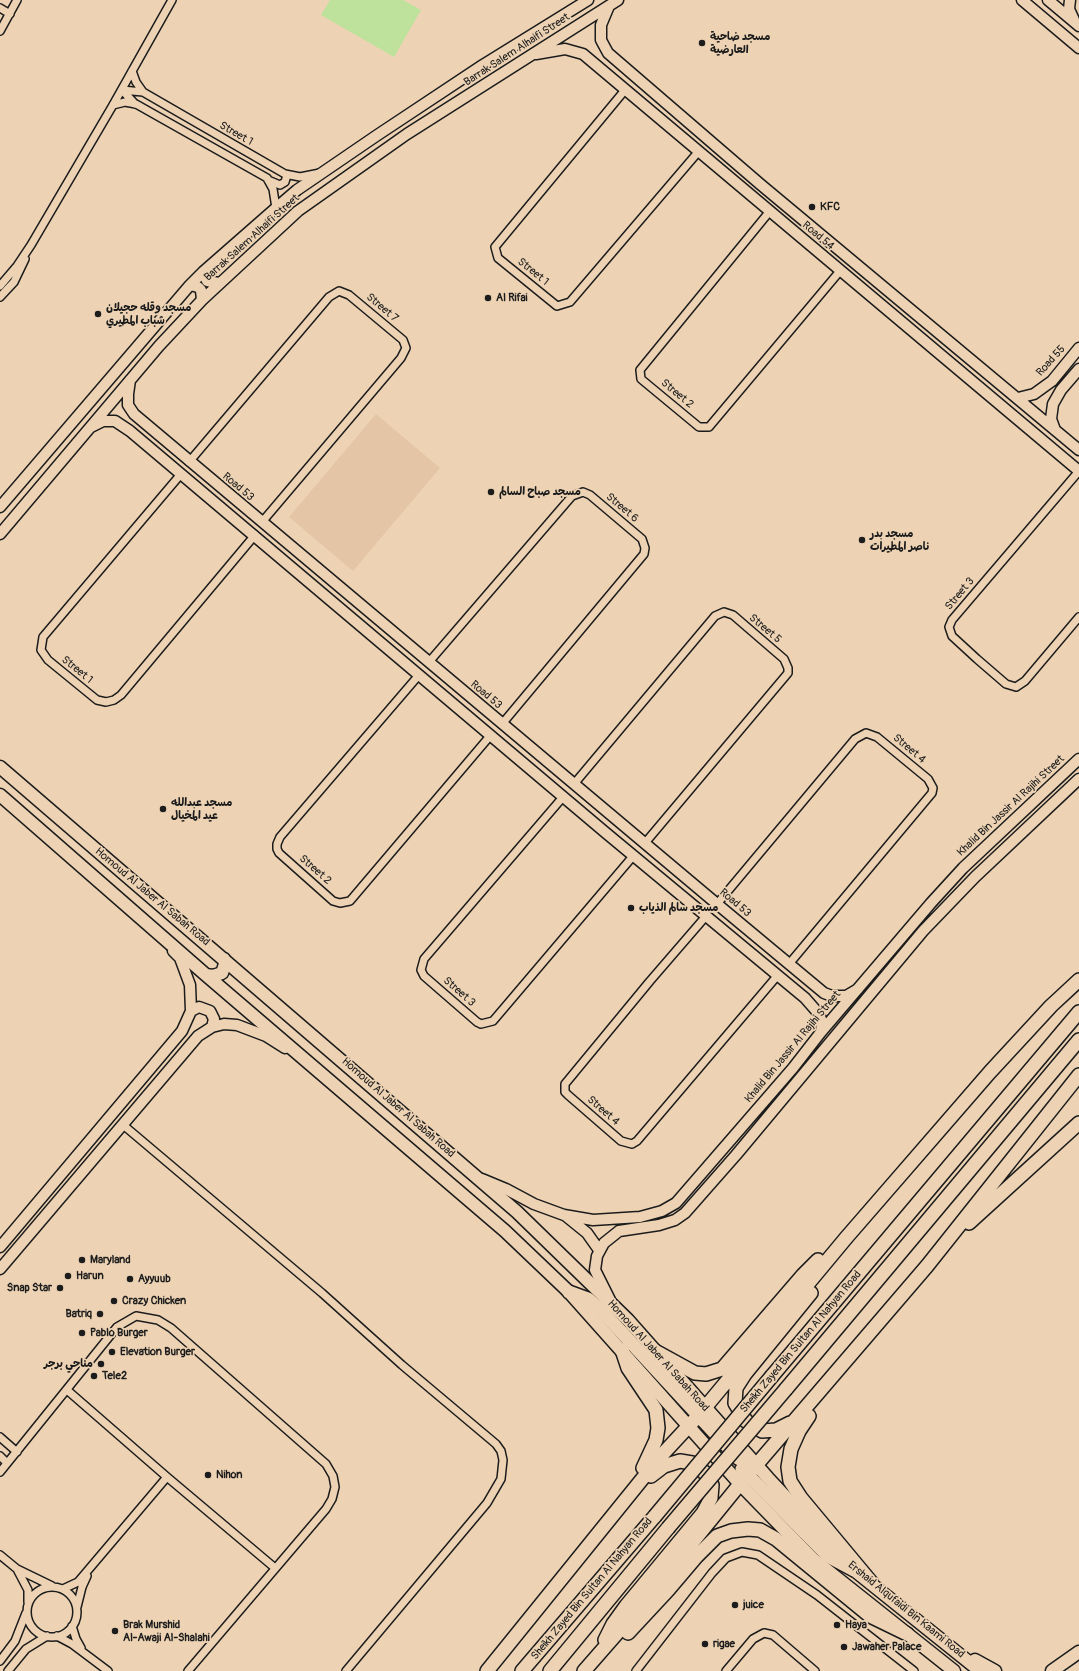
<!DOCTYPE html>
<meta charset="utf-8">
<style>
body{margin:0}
canvas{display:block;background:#edd3b4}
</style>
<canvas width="1079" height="1671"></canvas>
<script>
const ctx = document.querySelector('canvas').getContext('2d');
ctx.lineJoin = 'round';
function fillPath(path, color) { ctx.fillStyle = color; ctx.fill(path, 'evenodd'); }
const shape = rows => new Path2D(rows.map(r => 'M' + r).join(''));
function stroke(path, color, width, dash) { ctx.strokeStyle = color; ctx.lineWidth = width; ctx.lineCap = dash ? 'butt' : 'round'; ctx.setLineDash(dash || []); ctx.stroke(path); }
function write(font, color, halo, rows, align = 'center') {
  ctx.font = font + ' Pangolin,"Playpen Sans Arabic",sans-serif'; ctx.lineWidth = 3.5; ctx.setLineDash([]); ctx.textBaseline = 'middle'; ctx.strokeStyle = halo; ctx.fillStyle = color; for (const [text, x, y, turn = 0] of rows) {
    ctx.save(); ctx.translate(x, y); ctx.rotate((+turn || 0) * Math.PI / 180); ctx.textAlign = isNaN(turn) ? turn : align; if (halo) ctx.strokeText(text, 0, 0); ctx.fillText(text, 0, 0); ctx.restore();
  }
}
const built = shape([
 [376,414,440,468,353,571,289,517]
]);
const green = shape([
 [330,0,403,0,421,10,394,57,321,15]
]);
const street = shape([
 [0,8,10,14],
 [0,31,17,0],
 [132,71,136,82,143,92,285,174,300,177,320,173],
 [625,90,495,247,498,258,557,306,570,302,699,151],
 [135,104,122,90,143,92],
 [113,105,125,102,136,104,267,178,273,189,276,208],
 [268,180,280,185,285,182,287,175],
 [770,211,640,370,641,379,699,427,709,427,840,271],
 [0,286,17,266,31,245,113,105,172,0],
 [0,297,14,282,25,259],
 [189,462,329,297,339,291,349,295,403,340,406,348,401,358,262,522],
 [1079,471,952,620,949,627,952,636,977,659,1006,684,1016,687,1025,681,1079,617],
 [181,474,43,637,41,650,48,660,97,700,106,702,114,700,121,695,255,535],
 [429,662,572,496,583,492,590,495,642,539,645,548,644,554,502,724],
 [419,675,280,837,277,844,277,849,279,853,333,901,340,903,350,901,490,736],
 [574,784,715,616,724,612,733,615,784,659,788,668,788,673,645,843],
 [563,797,424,959,421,970,424,976,477,1022,481,1024,493,1021,634,855],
 [717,904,855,739,866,733,877,737,928,779,933,788,932,793,789,964],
 [707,915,650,981,565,1084,565,1092,568,1095,621,1141,632,1144,637,1141,778,975],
 [122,1124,322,1293,402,1365,496,1444,501,1451,503,1460,501,1479,487,1503,346,1671],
 [67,1390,167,1477,275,1568],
 [0,1437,17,1452],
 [0,1456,7,1463],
 [0,1472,117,1327,136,1316,158,1320,171,1328,326,1464,333,1476,335,1487,332,1499,326,1509,188,1671],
 [0,1555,17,1569,52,1586],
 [18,1571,28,1590,28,1602],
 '27 1612a25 25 0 1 1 50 0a25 25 0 1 1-50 0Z',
 [63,1589,78,1582,167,1477],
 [77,1607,82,1587,87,1576],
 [72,1626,76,1639,81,1648],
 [57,1636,72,1644,108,1671],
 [0,1661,15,1641,26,1613],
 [8,1671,26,1649,47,1636],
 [636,1671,712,1573,726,1558,742,1552,758,1555,817,1595,914,1671],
 [726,1671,753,1639,764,1633,773,1635,815,1671]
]);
const secondary = shape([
 [1022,0,1079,48],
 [1048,0,1079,26],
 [1070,0,1069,9,1074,20],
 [609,6,601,25,601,40,608,53,760,184,1079,450],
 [536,54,565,49,583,54,1079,471],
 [203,272,207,281,219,283],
 [190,285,198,287,201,290,202,300],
 [130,380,128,394,128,405,134,414,717,904,824,993,832,996,846,996,858,989],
 [1018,398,1034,394,1052,381,1079,348],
 [91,427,103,421,115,421,130,431,606,833,805,998,819,1014,822,1022,821,1032],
 [1055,430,1051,419,1053,404,1061,390,1079,369],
 [0,507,190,285,203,272,276,208,297,190,376,136,483,65,588,0],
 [0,534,159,346,202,300,298,211,407,134,618,0],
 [191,1011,199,1007,210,1011,214,1019,212,1027],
 [482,1179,506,1189,534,1204,564,1215,593,1220,640,1217,662,1211,676,1203,793,1068,821,1032,931,903,963,868,1079,759],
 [566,1216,587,1233,599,1250],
 [0,1247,182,1031,191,1011,190,985,180,958,173,951],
 [0,1269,198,1036,212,1027,224,1024,237,1025,266,1036,285,1048],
 [610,1300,595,1270,597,1256,604,1243,619,1231,659,1225,675,1220,685,1213,736,1155,923,931,975,877,1079,779]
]);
const primary = shape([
 [0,767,517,1212,628,1320,768,1478,854,1570,980,1671],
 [0,795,206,975,505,1231,569,1292,740,1484,813,1559,954,1671],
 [206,975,213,976,222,973,225,964,224,959],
 [975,1660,995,1671],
 [1052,1671,1079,1652]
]);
const highway = shape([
 [969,1223,1079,1123],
 [569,1292,588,1299,601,1310,738,1458,751,1465,757,1465],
 [622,1350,628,1368,656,1410,658,1428,656,1440,643,1468],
 [655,1351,695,1373,706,1374,722,1369,803,1275,818,1260],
 [772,1376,1079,1012],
 [786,1389,1079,1040],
 [809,1416,799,1431,791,1449,788,1467,790,1481,801,1498,871,1582],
 [790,1423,776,1430,762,1431,746,1421,735,1403,736,1388,745,1374,811,1293],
 [742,1469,828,1556,854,1570],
 [628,1633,668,1590,696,1557,717,1536,731,1531,748,1529,760,1530,776,1539,870,1616,907,1634],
 [605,1640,613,1624,626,1606,703,1513,711,1498,712,1485,704,1472,692,1463,680,1461,664,1466,651,1476],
 [487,1671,660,1457,698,1416,846,1238,990,1072,1051,1006,1079,980],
 [522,1671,655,1516],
 [550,1671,668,1528],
 [584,1671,640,1607,740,1484,927,1266,1079,1075]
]);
const highwayBridge = shape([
 [655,1516,772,1376],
 [668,1528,786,1389]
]);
const markers = [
 [702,43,4,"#1c1c1c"],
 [812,207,4,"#1c1c1c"],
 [488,298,4,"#1c1c1c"],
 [98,314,4,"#1c1c1c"],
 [491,492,4,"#1c1c1c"],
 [862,540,4,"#1c1c1c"],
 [163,809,4,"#1c1c1c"],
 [631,908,4,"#1c1c1c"],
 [82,1260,4,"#1c1c1c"],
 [68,1276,4,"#1c1c1c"],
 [130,1279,4,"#1c1c1c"],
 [60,1288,4,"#1c1c1c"],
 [114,1301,4,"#1c1c1c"],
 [100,1314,4,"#1c1c1c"],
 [82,1333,4,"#1c1c1c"],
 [112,1352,4,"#1c1c1c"],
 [101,1364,4,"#1c1c1c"],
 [94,1376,4,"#1c1c1c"],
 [208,1475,4,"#1c1c1c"],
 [735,1605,4,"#1c1c1c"],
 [837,1625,4,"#1c1c1c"],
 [115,1631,4,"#1c1c1c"],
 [705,1644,4,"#1c1c1c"],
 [844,1647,4,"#1c1c1c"]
];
const poiNames = [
 ["مسجد ضاحية",710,37],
 ["العارضية",710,50],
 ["KFC",820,207],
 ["Al Rifai",496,298],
 ["مسجد وقله حجيلان",106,308],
 ["شباب المطيري",106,321],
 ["مسجد صباح السالم",499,492],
 ["مسجد بدر",870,534],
 ["ناصر المطيرات",870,547],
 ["مسجد عبدالله",171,803],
 ["عيد المخيال",171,816],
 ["مسجد سالم الذياب",639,908],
 ["Maryland",90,1260],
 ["Harun",76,1276],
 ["Ayyuub",138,1279],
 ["Snap Star",52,1288,"right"],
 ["Crazy Chicken",122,1301],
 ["Batriq",92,1314,"right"],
 ["Pablo Burger",90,1333],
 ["Elevation Burger",120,1352],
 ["مناحي برجر",93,1364,"right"],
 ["Tele2",102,1376],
 ["Nihon",216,1475],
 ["juice",743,1605],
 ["Brak Murshid",123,1625],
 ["Al-Awaji Al-Shalahi",123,1638],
 ["Haya",845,1625],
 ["rigae",713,1644],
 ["Jawaher Palace",852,1647]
];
const streetNames = [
 ["Barrak Salem Alhaifi Street",517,50,-33],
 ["Street 1",236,134,30],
 ["Road 54",818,236,40],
 ["Barrak Salem Alhaifi Street",252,238,-42],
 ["Street 1",533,272,39],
 ["Street 7",382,308,40],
 ["Road 55",1051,361,-48],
 ["Street 2",677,394,40],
 ["Road 53",238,487,40],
 ["Street 6",622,508,40],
 ["Street 3",960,594,-50],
 ["Street 5",765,629,40],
 ["Street 1",77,670,39],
 ["Road 53",486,695,40],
 ["Street 4",909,749,40],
 ["Khalid Bin Jassir Al Rajihi Street",1011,806,-43],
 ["Street 2",315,870,41],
 ["Homoud Al Jaber Al Sabah Road",152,897,40],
 ["Road 53",735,903,40],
 ["Street 3",459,992,41],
 ["Khalid Bin Jassir Al Rajihi Street",793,1047,-50],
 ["Homoud Al Jaber Al Sabah Road",398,1108,41],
 ["Street 4",603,1111,41],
 ["Sheikh Zayed Bin Sultan Al Nahyan Road",801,1342,-50],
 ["Homoud Al Jaber Al Sabah Road",658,1356,48],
 ["Sheikh Zayed Bin Sultan Al Nahyan Road",592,1589,-50],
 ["Ershaid Alqufaidi Bin Kaami Road",906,1610,39]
];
fillPath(built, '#e4c5a6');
fillPath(green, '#bee19b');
stroke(street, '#1c1c1c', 10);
stroke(secondary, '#1c1c1c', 13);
stroke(primary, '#1c1c1c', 15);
stroke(highway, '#1c1c1c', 16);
stroke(street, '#edd3b4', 7);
stroke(secondary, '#edd3b4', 10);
stroke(primary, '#edd3b4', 12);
stroke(highway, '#edd3b4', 13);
stroke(highwayBridge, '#1c1c1c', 16, []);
stroke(highwayBridge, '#edd3b4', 13);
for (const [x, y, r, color] of markers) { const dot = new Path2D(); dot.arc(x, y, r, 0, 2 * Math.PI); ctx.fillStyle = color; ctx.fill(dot); stroke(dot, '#edd3b4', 1.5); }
write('bold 11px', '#1c1c1c', '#edd3b4', poiNames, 'left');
write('11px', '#1c1c1c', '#edd3b4', streetNames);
</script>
